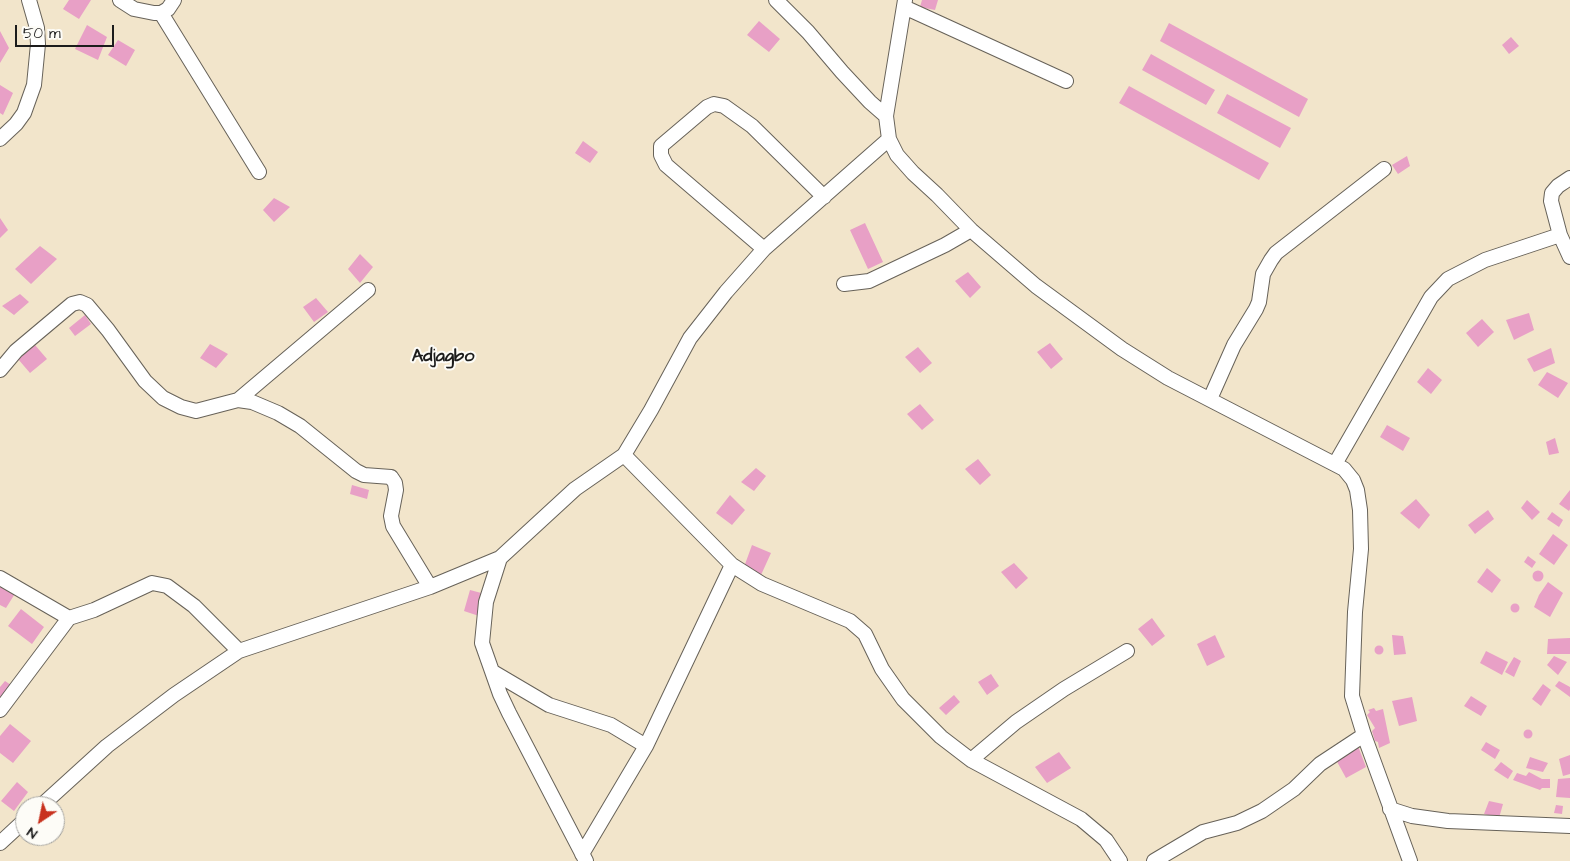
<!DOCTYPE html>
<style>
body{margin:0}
#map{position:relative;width:1570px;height:861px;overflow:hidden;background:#f2e5cb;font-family:"Architects Daughter",sans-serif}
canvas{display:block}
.north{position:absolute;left:15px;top:796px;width:50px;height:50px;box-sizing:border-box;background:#fdfcf7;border:1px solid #a3a29f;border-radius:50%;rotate:214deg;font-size:14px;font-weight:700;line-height:20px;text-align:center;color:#1c1c1c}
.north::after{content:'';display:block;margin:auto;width:18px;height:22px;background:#c8321e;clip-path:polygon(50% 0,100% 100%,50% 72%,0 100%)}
.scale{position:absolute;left:15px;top:25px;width:99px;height:22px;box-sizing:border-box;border:2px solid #1c1c1c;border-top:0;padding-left:6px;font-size:15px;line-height:18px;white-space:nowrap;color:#1c1c1c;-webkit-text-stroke:4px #fdfcf7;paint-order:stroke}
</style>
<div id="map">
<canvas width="1570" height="861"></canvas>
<div class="north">N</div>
<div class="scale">50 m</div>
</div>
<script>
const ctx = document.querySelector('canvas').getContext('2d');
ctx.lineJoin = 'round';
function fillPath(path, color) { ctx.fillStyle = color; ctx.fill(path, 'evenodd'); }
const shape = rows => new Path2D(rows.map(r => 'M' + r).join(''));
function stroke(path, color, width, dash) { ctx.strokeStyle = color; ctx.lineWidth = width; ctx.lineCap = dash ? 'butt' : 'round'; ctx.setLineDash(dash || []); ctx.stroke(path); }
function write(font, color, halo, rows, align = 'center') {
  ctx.font = font + ' "Architects Daughter",sans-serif'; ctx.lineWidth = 4; ctx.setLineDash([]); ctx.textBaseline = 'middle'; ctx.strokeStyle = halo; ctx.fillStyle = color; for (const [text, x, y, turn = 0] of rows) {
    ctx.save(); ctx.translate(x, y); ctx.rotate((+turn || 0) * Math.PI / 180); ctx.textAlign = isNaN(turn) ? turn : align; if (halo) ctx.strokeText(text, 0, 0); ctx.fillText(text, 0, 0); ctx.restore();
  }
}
const building = shape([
 [69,0,91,0,79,19,63,9],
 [922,0,938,0,935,10,920,7],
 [759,21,780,39,769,52,747,35],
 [1169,23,1308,99,1299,117,1160,41],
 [87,25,107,37,98,60,75,49],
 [0,31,9,48,0,63],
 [1511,37,1519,46,1509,54,1502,45],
 [118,40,135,50,126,66,108,55],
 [1151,54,1215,90,1206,105,1142,70],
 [0,85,13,93,3,115,0,113],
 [1129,86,1269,163,1259,180,1119,103],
 [1227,94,1291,128,1280,148,1217,113],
 [583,141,598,152,590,163,575,153],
 [1407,156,1410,166,1398,174,1392,165],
 [274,198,290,207,274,222,263,210],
 [0,218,8,230,0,238],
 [865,223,883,262,868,269,850,230],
 [40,246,57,259,31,284,15,269],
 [360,254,373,267,360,283,348,269],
 [968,272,981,287,970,298,955,281],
 [20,294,29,302,14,315,2,306],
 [316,298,328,312,314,322,303,307],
 [1529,313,1534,330,1514,340,1506,320],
 [85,315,91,324,75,336,69,328],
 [1482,319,1494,332,1478,347,1466,333],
 [1050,343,1063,359,1051,369,1037,352],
 [210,344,228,354,216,368,200,358],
 [35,345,47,359,30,373,18,359],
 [918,347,932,363,920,373,905,357],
 [1551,348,1555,363,1534,372,1527,359],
 [1428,368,1442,380,1431,394,1417,382],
 [1547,372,1568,383,1558,398,1538,385],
 [920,404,934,420,922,430,907,414],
 [1387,425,1410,438,1403,451,1380,437],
 [1555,438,1559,453,1549,455,1546,442],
 [978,459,991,475,980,485,965,469],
 [756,468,766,476,754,491,741,482],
 [352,485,369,490,367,499,350,494],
 [1570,490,1570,509,1569,511,1559,504],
 [730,495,745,510,732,525,716,513],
 [1416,499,1430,515,1419,529,1400,513],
 [1527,500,1540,512,1532,520,1521,508],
 [1488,510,1494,519,1475,534,1468,525],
 [1552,512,1563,520,1559,527,1547,519],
 [1553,534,1568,545,1554,565,1539,554],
 [752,545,771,553,761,575,744,567],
 [1528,556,1536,562,1532,568,1524,562],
 [1014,563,1028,578,1016,589,1001,572],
 [1487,568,1501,580,1492,593,1477,582],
 '1532.5 576a5.5 5.5 0 1 1 11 0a5.5 5.5 0 1 1-11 0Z',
 [0,582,16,592,6,608,0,605],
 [1548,582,1563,593,1550,617,1534,607,1539,595],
 [470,590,485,594,479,616,464,611],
 '1510.5 608a4.5 4.5 0 1 1 9 0a4.5 4.5 0 1 1-9 0Z',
 [21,609,44,627,32,644,8,626],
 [1152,618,1165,636,1152,646,1138,629],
 [1215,635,1225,657,1207,666,1197,644],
 [1392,635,1403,636,1406,654,1394,655],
 [1570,638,1570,654,1547,654,1548,639],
 '1374.5 650a4.5 4.5 0 1 1 9 0a4.5 4.5 0 1 1-9 0Z',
 [1486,651,1508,662,1502,675,1480,663],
 [1554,656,1567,662,1558,675,1547,665],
 [1514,657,1521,661,1514,677,1505,672],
 [991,674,999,686,987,695,978,682],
 [5,681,11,685,0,699,0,687],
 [1559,681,1570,687,1570,697,1555,686],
 [1543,684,1551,690,1541,706,1532,699],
 [954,695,960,702,946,715,939,708],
 [1471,696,1487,706,1481,716,1464,706],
 [1412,697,1417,721,1399,726,1392,701],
 [1374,708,1376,711,1383,709,1390,743,1379,748,1378,742,1375,741,1372,731,1375,728,1367,715,1370,712,1368,710],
 [10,724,31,741,13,763,0,753,0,736],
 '1523.5 734a4.5 4.5 0 1 1 9 0a4.5 4.5 0 1 1-9 0Z',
 [1486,742,1500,750,1495,759,1481,750],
 [1358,746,1366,767,1346,778,1335,758],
 [1059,752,1071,768,1047,783,1035,767],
 [1570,755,1570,774,1563,776,1559,759],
 [1530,757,1548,763,1543,772,1526,768],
 [1501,762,1513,771,1508,779,1494,770],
 [1529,772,1542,779,1550,779,1550,788,1542,788,1540,790,1513,780,1517,773,1526,776],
 [1570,778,1570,798,1556,797,1558,779],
 [17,782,28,792,14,811,1,801],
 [1489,801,1503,804,1499,818,1484,814],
 [1556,805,1563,806,1562,814,1554,813]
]);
const street = shape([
 [120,0,134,9,154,13,161,13,168,9,174,0],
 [776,0,808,32,842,72,870,102,886,116],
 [905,0,886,116,889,139,897,155,913,173,937,195,971,230,1036,286,1122,349,1168,378,1344,469,1353,480,1357,490,1360,510,1361,549,1355,612,1352,696,1364,735,1410,861],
 [904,7,1066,81],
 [161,13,259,172],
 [0,139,16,124,24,113,34,85,38,44,37,28,29,0],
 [1570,178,1558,186,1552,193,1551,201,1560,235,1570,257],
 [764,249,666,165,661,155,661,146,707,107,714,104,724,106,752,126,824,197],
 [844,284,869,281,945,245,971,230],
 [0,370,16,351,72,304,80,302,87,305,108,330,145,381,163,398,181,407,196,411,238,400,252,402,278,413,300,426,356,471,364,475,391,477,395,483,396,490,391,516,393,526,430,587],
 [1210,399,1234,345,1256,309,1259,302,1263,274,1271,260,1276,253,1384,169],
 [238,400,368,290],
 [624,455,732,565,762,584,850,621,865,634,882,669,903,699,941,737,971,760,1081,819,1106,840,1120,861],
 [1335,464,1431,297,1448,279,1485,260,1560,235],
 [0,578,69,618],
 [493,672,549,705,611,725,646,746],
 [0,710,69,618,94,610,152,583,167,586,194,606,239,651],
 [971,760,1016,722,1064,689,1127,651],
 [41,806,107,746,174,695,239,651,430,587,500,558],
 [1390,809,1412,816,1448,821,1570,826],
 [0,843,25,820],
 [582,854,646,746,732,565],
 [586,861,509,713,500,694,482,643,486,602,500,558,575,489,624,455,651,410,690,338,726,292,764,249,889,139],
 [1154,861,1203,832,1237,823,1262,811,1294,789,1320,764,1364,735]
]);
const quarterNames = [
 ["Adjagbo",443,357]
];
fillPath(building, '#e8a0c6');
stroke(street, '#676259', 16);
stroke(street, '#fff', 14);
write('bold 18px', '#1c1c1c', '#fdfcf7', quarterNames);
</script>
